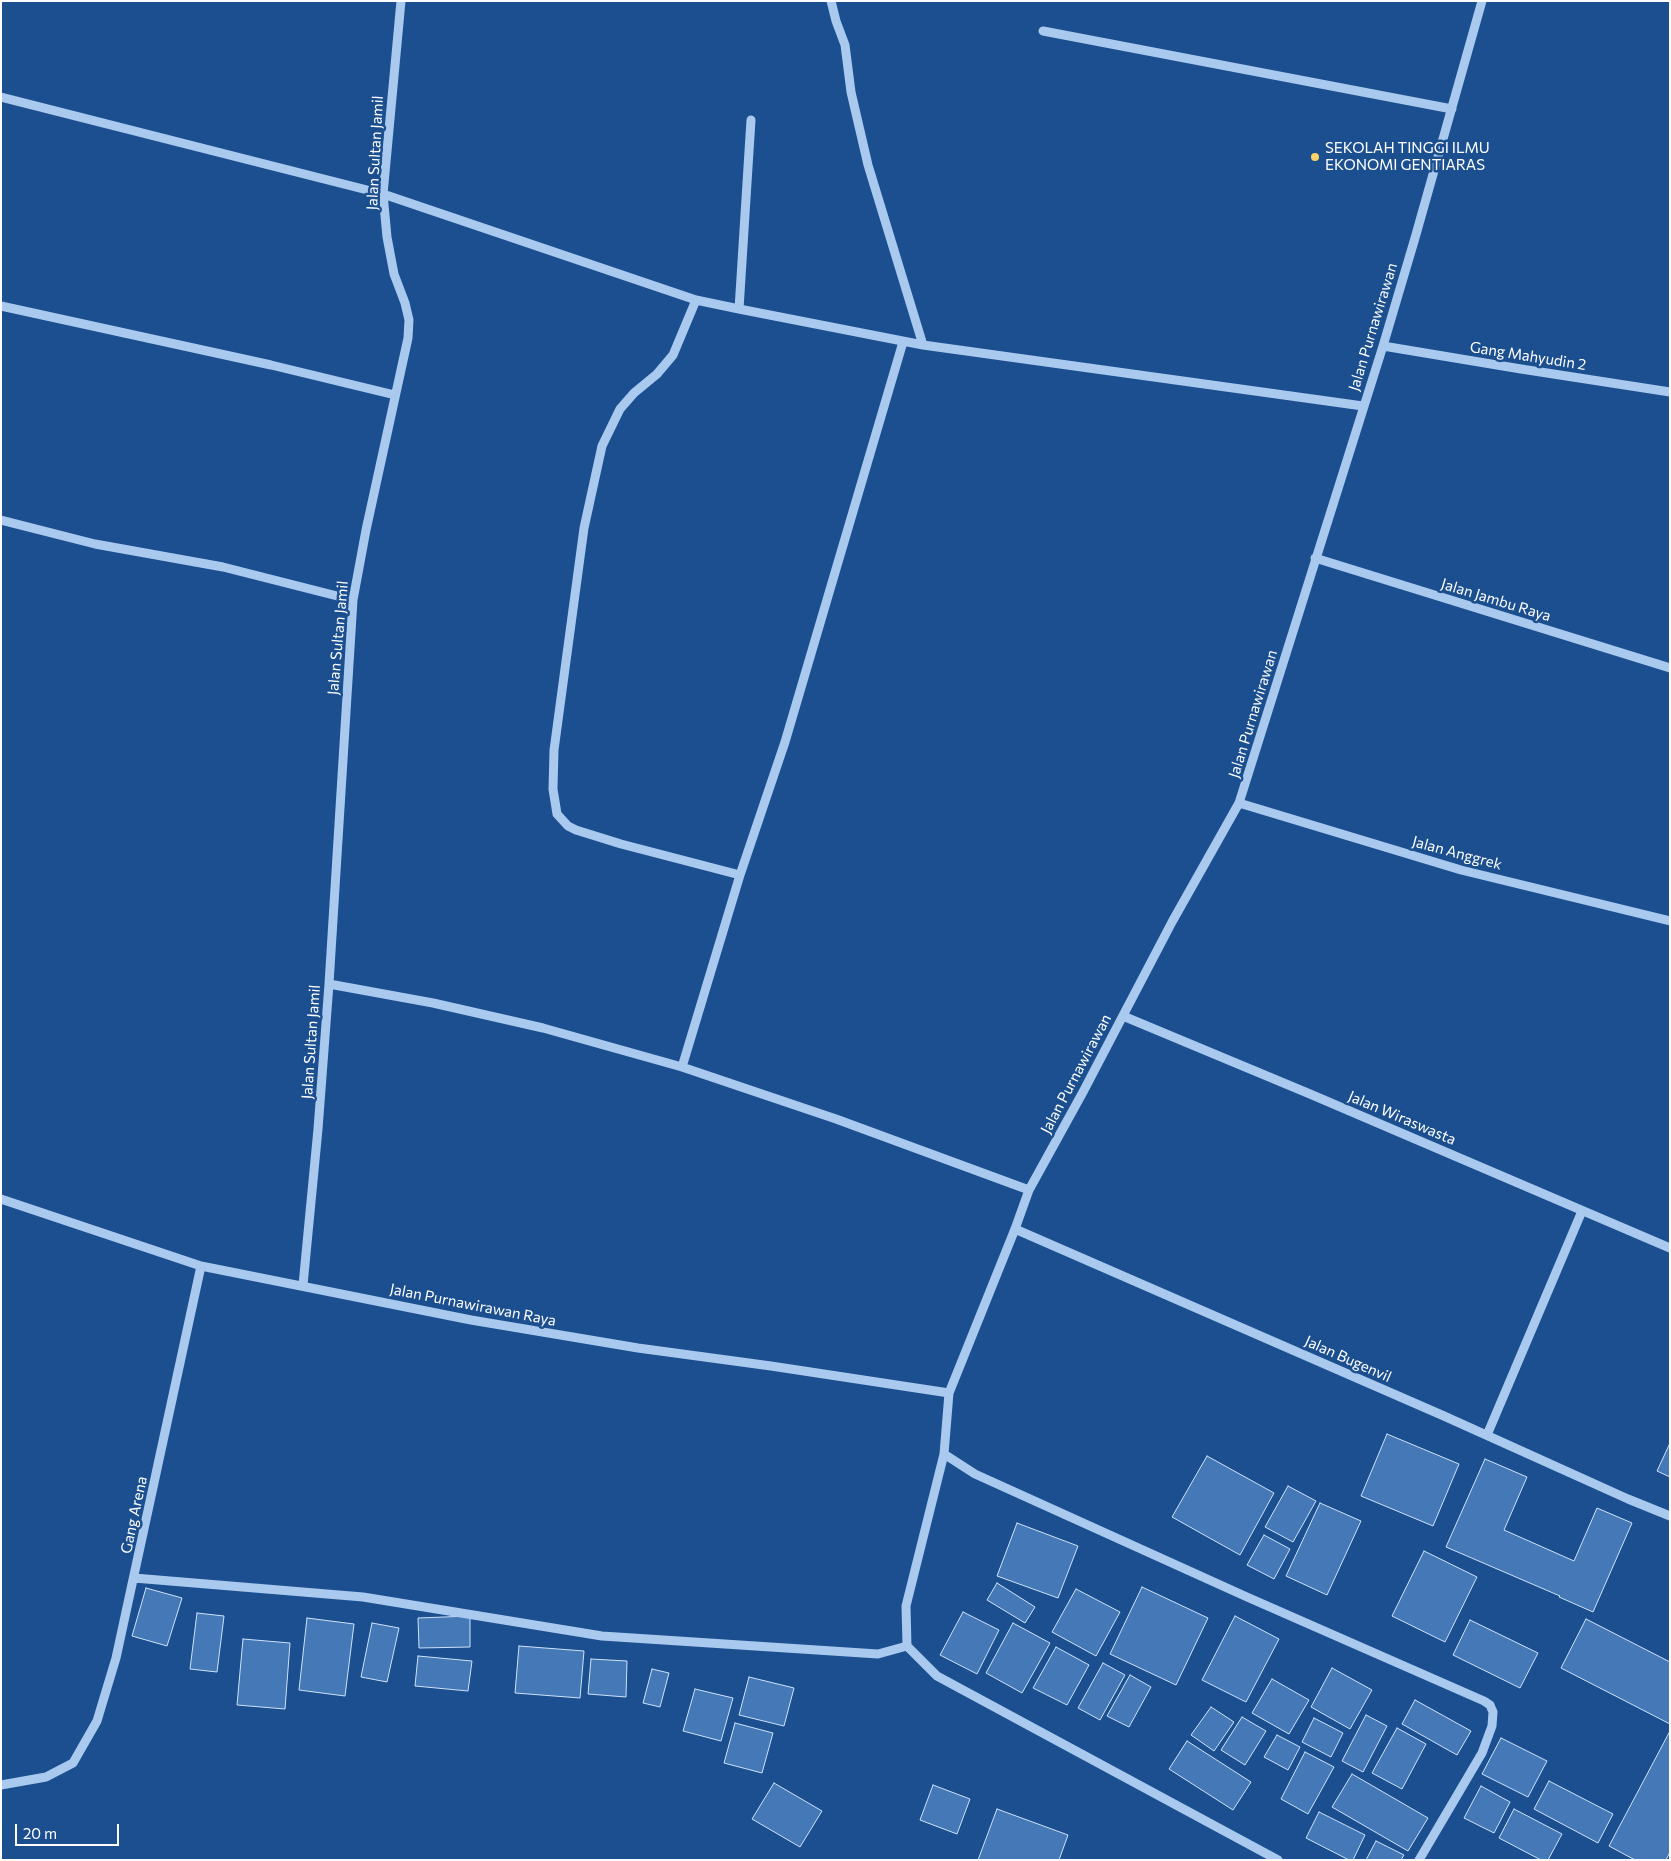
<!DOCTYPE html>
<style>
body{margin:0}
#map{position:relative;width:1671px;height:1861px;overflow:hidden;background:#1b4f8f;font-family:Commissioner,sans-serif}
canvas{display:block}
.frame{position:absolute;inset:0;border:2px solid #fff;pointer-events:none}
.scale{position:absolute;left:15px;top:1824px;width:104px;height:22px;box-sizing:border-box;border:2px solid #fff;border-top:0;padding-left:6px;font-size:15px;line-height:18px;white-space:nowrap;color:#fff;-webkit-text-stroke:4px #1b4f8f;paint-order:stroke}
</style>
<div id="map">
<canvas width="1671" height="1861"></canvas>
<div class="frame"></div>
<div class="scale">20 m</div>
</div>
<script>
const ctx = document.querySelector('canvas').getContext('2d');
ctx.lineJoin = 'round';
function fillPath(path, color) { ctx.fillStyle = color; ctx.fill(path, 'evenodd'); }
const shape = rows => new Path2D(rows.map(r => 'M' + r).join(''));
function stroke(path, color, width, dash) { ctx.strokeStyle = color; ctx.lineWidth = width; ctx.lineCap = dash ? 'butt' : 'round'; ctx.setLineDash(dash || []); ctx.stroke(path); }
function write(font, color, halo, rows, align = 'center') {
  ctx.font = font + ' Commissioner,sans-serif'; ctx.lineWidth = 5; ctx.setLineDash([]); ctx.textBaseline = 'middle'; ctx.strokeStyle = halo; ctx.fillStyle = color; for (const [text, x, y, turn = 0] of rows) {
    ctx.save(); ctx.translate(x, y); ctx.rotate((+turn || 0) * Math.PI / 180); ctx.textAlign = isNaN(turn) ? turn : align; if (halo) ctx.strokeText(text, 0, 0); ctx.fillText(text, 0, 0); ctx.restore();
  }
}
const building = shape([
 [1387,1434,1459,1464,1433,1526,1361,1496,1387,1434],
 [1670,1443,1670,1477,1657,1471,1670,1443],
 [1207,1456,1274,1493,1240,1555,1172,1517,1207,1456],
 [1485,1459,1527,1477,1504,1530,1574,1561,1597,1508,1632,1523,1593,1612,1559,1597,1560,1596,1446,1547,1485,1459],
 [1288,1486,1316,1501,1293,1542,1265,1527,1288,1486],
 [1320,1503,1361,1521,1327,1595,1286,1576,1320,1503],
 [1017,1523,1078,1546,1058,1598,997,1576,1017,1523],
 [1264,1535,1290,1549,1274,1579,1247,1565,1264,1535],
 [1424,1551,1477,1577,1445,1642,1392,1616,1424,1551],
 [997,1583,1035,1607,1025,1623,987,1600,997,1583],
 [1142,1587,1208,1618,1176,1685,1110,1654,1142,1587],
 [146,1588,182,1598,167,1646,132,1636,146,1588],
 [1076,1589,1120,1612,1096,1656,1052,1632,1076,1589],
 [963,1612,999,1630,977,1674,940,1655,963,1612],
 [197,1613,224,1616,217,1672,190,1669,197,1613],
 [470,1616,470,1647,419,1648,418,1618,470,1616],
 [1235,1616,1279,1639,1246,1702,1202,1680,1235,1616],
 [307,1618,354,1624,345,1696,299,1690,307,1618],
 [1586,1619,1670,1662,1670,1724,1561,1668,1586,1619],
 [1470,1620,1538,1653,1520,1688,1453,1655,1470,1620],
 [372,1623,399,1628,387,1682,361,1677,372,1623],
 [1013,1623,1050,1643,1022,1693,986,1673,1013,1623],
 [243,1639,290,1643,285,1709,237,1705,243,1639],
 [519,1646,584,1651,580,1698,515,1693,519,1646],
 [1056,1647,1089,1665,1067,1705,1033,1688,1056,1647],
 [418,1656,472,1661,468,1691,415,1686,418,1656],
 [591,1659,627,1661,626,1697,588,1694,591,1659],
 [1103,1663,1125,1675,1100,1720,1078,1708,1103,1663],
 [1332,1668,1372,1690,1350,1729,1311,1707,1332,1668],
 [652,1669,669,1673,660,1707,643,1703,652,1669],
 [1130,1675,1151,1687,1129,1727,1107,1716,1130,1675],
 [749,1677,794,1688,784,1726,739,1715,749,1677],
 [1272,1679,1309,1700,1289,1734,1252,1713,1272,1679],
 [695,1689,733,1698,721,1741,683,1731,695,1689],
 [1415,1700,1471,1731,1457,1755,1402,1724,1415,1700],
 [1211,1707,1234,1722,1214,1751,1191,1735,1211,1707],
 [1366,1715,1387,1726,1363,1772,1342,1761,1366,1715],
 [1242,1717,1266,1731,1245,1765,1221,1750,1242,1717],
 [1314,1718,1343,1733,1331,1757,1302,1742,1314,1718],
 [735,1723,773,1733,762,1773,724,1763,735,1723],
 [1397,1728,1426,1744,1402,1789,1372,1773,1397,1728],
 [1670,1731,1670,1852,1666,1860,1635,1860,1609,1846,1670,1731],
 [1277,1735,1300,1747,1288,1770,1264,1757,1277,1735],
 [1501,1738,1547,1761,1528,1797,1482,1774,1501,1738],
 [1187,1741,1251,1782,1233,1810,1169,1769,1187,1741],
 [1305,1752,1334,1767,1308,1814,1281,1799,1305,1752],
 [1352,1774,1428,1818,1408,1851,1332,1807,1352,1774],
 [1549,1781,1613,1814,1598,1843,1534,1809,1549,1781],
 [774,1783,822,1811,800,1847,752,1819,774,1783],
 [933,1785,970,1799,957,1834,920,1820,933,1785],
 [1481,1786,1510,1802,1494,1833,1464,1818,1481,1786],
 [997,1809,1068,1835,1059,1860,978,1860,997,1809],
 [1514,1809,1562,1834,1548,1860,1541,1860,1499,1838,1514,1809],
 [1319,1812,1365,1835,1353,1860,1349,1860,1306,1838,1319,1812],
 [1376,1841,1404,1855,1401,1860,1366,1860,1376,1841]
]);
const minor = shape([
 [831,1,836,21,845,45,851,92,868,165,923,345],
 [1043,31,1452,109],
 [1,97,383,194,696,300,739,309,923,345,1363,406],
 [696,300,673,355,657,374,634,393,620,409,602,446,584,528,554,750,553,789,557,814,568,826,576,830,621,844,740,875],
 [1,306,271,365,395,395],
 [739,309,751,120],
 [1383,346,1521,369,1670,392],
 [1,520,95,544,223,567,353,600],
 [1315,558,1670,668],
 [1239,803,1461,870,1670,921],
 [329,984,433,1003,543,1028,682,1067,836,1119,1029,1190],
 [1123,1016,1310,1094,1670,1248],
 [682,1067,740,875,785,742,903,342],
 [1,1199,201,1266,471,1320,638,1348,771,1366,949,1393],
 [1015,1229,1444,1416,1628,1499,1670,1516],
 [303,1285,318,1129,329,984,353,600,366,530,408,338,409,320,405,303,394,274,387,237,383,194,401,1],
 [1487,1435,1582,1211],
 [944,1454,975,1474,1247,1597,1484,1701,1490,1705,1493,1712,1492,1726,1482,1753,1419,1860],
 [134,1578,363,1597,602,1636,878,1654,907,1646],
 [1,1785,46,1777,73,1763,97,1721,116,1658,201,1266],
 [1278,1860,937,1676,907,1646,906,1606,944,1454,949,1393,1015,1229,1029,1190,1083,1092,1172,922,1239,803,1383,346,1415,238,1482,1]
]);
const markers = [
 [1315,157,5,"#ffd166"]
];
const poiNames = [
 ["SEKOLAH TINGGI ILMU",1325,148],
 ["EKONOMI GENTIARAS",1325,165]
];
const streetNames = [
 ["Jalan Sultan Jamil",375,153,-87],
 ["Jalan Purnawirawan",1373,327,-73],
 ["Gang Mahyudin 2",1528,356,9],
 ["Jalan Jambu Raya",1496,600,17],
 ["Jalan Sultan Jamil",338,638,-85],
 ["Jalan Purnawirawan",1253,714,-73],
 ["Jalan Anggrek",1457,853,15],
 ["Jalan Sultan Jamil",311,1042,-86],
 ["Jalan Purnawirawan",1076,1074,-62],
 ["Jalan Wiraswasta",1402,1118,23],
 ["Jalan Purnawirawan Raya",473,1305,11],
 ["Jalan Bugenvil",1348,1359,24],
 ["Gang Arena",134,1515,-78]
];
fillPath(building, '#4478b7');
stroke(building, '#cfe3fa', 1);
stroke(minor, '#a9c9ee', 9);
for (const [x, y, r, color] of markers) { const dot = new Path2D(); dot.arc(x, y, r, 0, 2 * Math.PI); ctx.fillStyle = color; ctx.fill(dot); stroke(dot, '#1b4f8f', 2); }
write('15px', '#fff', '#1b4f8f', poiNames, 'left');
write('15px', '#fff', '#1b4f8f', streetNames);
</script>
